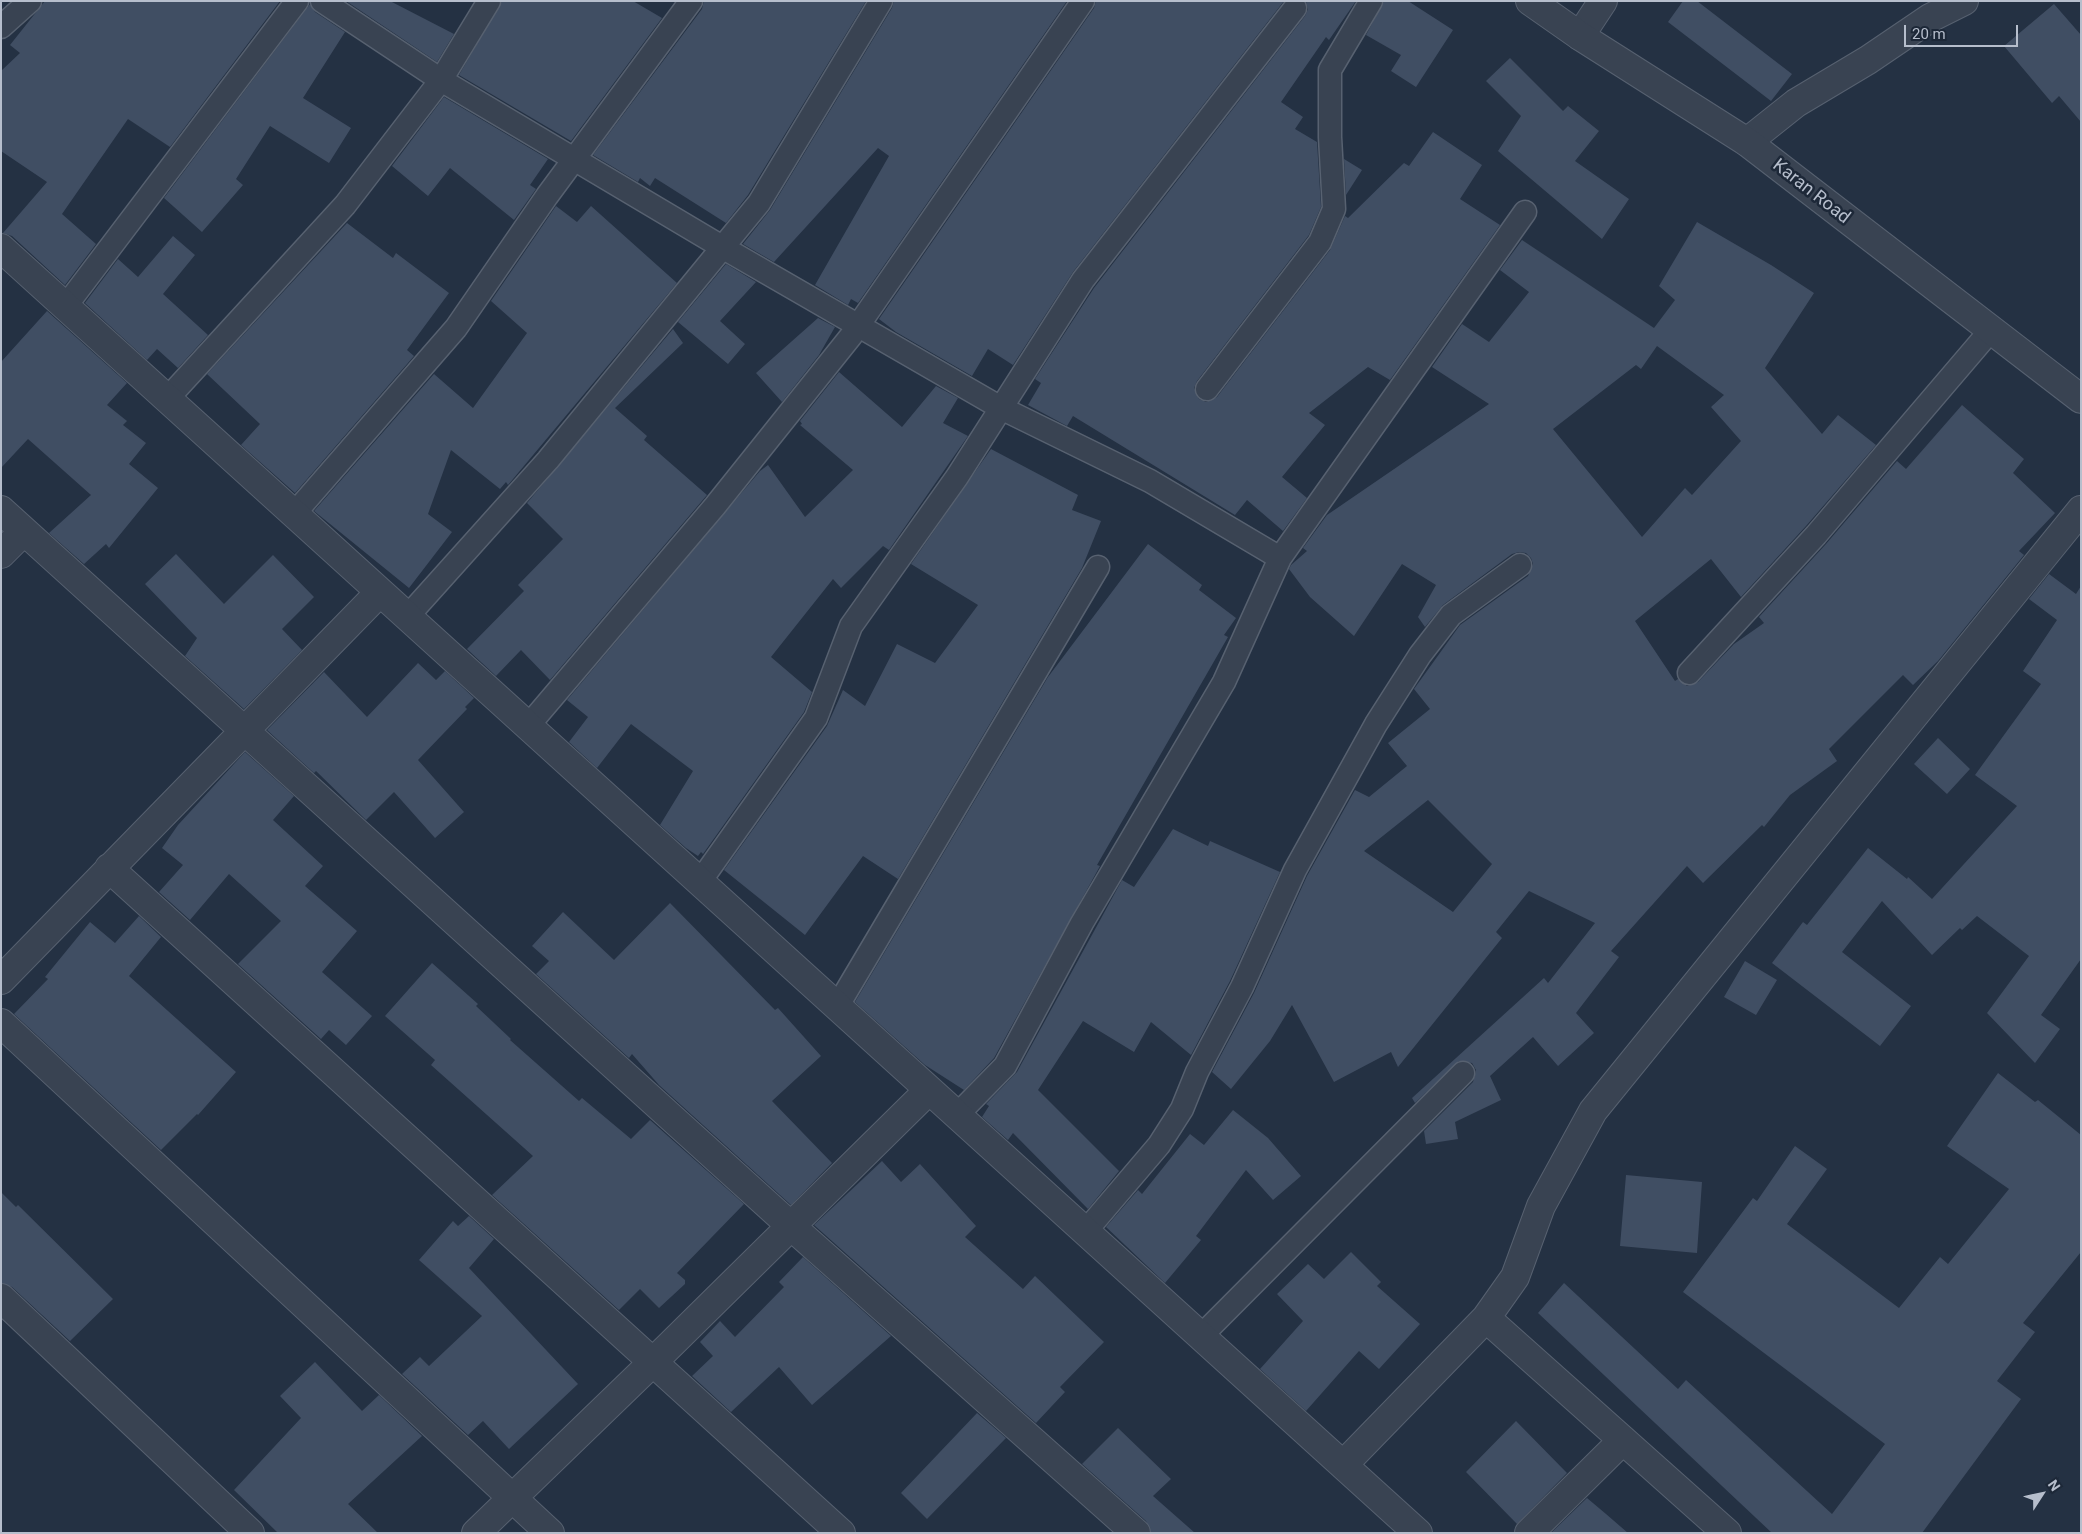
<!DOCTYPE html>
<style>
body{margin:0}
#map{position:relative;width:2082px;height:1534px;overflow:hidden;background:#243143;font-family:Roboto,sans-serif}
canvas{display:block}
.frame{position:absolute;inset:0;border:2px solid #b6becc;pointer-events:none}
.north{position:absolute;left:2017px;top:1469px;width:50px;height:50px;-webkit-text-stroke:4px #1d2838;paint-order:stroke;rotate:55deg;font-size:14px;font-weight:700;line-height:20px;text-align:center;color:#b6becc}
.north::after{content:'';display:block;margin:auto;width:18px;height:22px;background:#b6becc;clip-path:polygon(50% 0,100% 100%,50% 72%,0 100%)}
.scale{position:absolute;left:1904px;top:25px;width:114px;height:22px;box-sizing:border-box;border:2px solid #b6becc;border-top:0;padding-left:6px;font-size:15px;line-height:18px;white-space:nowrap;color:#b6becc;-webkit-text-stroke:4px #1d2838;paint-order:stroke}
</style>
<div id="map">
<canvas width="2082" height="1534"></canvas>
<div class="frame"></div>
<div class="north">N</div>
<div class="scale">20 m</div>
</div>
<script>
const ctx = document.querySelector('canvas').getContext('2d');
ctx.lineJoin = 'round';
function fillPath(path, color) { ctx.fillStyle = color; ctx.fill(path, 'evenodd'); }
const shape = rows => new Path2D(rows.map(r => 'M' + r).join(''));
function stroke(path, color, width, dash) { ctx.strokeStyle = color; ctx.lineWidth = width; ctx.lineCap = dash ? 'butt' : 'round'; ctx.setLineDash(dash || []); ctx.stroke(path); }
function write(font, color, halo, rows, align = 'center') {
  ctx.font = font + ' Roboto,sans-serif'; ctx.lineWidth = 5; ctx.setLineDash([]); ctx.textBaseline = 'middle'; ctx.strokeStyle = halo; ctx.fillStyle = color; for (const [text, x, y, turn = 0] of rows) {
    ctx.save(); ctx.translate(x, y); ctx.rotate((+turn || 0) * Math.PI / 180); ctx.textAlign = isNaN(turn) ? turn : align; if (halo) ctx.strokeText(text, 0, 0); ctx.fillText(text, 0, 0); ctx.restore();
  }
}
const building = shape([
 [45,1,280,1,170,147,128,119,62,214,96,244,65,285,12,236,3,233,47,182,1,151,1,71,20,53,10,45],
 [346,1,390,1,454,34,437,62],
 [502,1,633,1,662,18,571,141,459,75],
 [704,1,866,1,748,195,726,223,655,178,650,186,640,178,638,182,593,155,702,9],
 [894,1,1067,1,858,303,851,299,848,305,815,285,889,156,878,148,774,262,743,244,770,210,892,8],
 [1096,1,1284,1,1073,272,1013,365,988,349,972,376,896,332,879,319,1094,8],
 [1306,1,1356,1,1329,40,1326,37,1281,102,1303,117,1295,129,1317,142,1321,207,1309,235,1197,381,1194,388,1199,399,1206,402,1217,397,1330,250,1345,216,1348,218,1404,163,1409,166,1433,132,1482,165,1460,199,1500,225,1390,380,1368,367,1309,413,1325,425,1282,477,1307,498,1283,531,1247,500,1235,515,1073,416,1067,426,1028,405,1041,383,1035,379,1094,288,1305,16,1308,9],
 [1384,1,1408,1,1453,30,1416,87,1391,71,1401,55,1366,35],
 [1683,1,1697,1,1792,74,1771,101,1668,22],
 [310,4,315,12,345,32,303,98,351,128,329,163,270,126,236,179,243,185,202,232,164,198],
 [2054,4,2081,35,2081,122,2059,96,2052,103,2004,46],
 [1510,58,1563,111,1568,106,1599,131,1575,161,1629,199,1602,239,1498,151,1521,116,1486,81],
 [444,97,548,159,530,185,536,189,514,220,450,168,428,196,392,166],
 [1344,159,1362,170,1346,195],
 [556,206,577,222,591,206,677,283,508,485,506,482,500,489,451,450,428,514,452,532,409,588,314,511,434,374,473,408,527,333,491,301],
 [1697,222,1771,265,1814,293,1765,368,1822,434,1838,415,1876,445,1806,526,1741,597,1711,559,1635,621,1675,681,1678,679,1687,686,1698,682,1734,644,1764,623,1759,617,1826,544,1897,461,1906,469,1962,405,2024,459,2013,473,2055,513,2019,551,2024,555,1938,661,1913,685,1903,675,1829,749,1837,761,1790,795,1764,827,1762,825,1703,883,1687,866,1611,951,1619,957,1576,1013,1594,1033,1558,1066,1533,1037,1490,1076,1501,1100,1455,1122,1458,1139,1426,1144,1424,1131,1473,1082,1476,1070,1472,1063,1459,1061,1415,1103,1412,1098,1544,978,1548,983,1595,923,1529,891,1496,932,1502,938,1398,1067,1391,1052,1334,1082,1292,1005,1270,1041,1231,1089,1212,1072,1254,993,1307,876,1355,790,1369,797,1407,766,1388,743,1430,709,1414,689,1460,625,1528,576,1533,564,1531,558,1526,553,1519,552,1512,554,1443,605,1425,627,1418,617,1436,585,1402,564,1354,636,1310,597,1289,569,1291,565,1307,551,1303,548,1327,515,1489,404,1432,367,1462,324,1489,342,1529,292,1500,270,1522,240,1654,328,1675,300,1659,286],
 [1657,346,1724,395,1711,407,1741,441,1692,495,1685,488,1642,537,1553,429,1636,365,1641,369],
 [1428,800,1492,864,1453,912,1364,851],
 [347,223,393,258,396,253,449,293,407,350,414,356,295,493,241,445,260,424,207,374],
 [173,236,195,255,163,294,208,335,178,368,157,349,147,360,85,303,118,259,138,277],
 [726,264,756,282,720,321,745,344,728,364,678,322],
 [47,311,127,383,107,405,127,421,123,425,146,443,129,464,158,488,109,548,106,544,84,564,49,533,91,495,28,439,1,468,1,362],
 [818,318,835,327,819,355,782,402,756,373],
 [673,329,683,343,615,408,647,436,644,440,707,495,550,680,521,650,496,676,467,649,524,591,518,585,563,539,527,503],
 [839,372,902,427,936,386,958,398,943,423,968,436,889,550,883,546,841,588,833,579,771,657,812,692,804,712,703,854,701,852,698,856,686,848,660,825,693,771,631,724,597,768,569,742,588,717,567,700,760,471,768,465,805,517,853,470,800,425,802,424,800,421],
 [991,449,1078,495,1072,510,1101,521,1082,568,898,879,863,856,805,935,724,870,827,726,843,690,865,706,897,644,935,663,978,605,911,564],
 [1148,544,1202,585,1199,590,1236,618,1224,635,1228,637,1097,865,1100,866,994,1058,964,1090,925,1065,855,1002,1048,677],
 [176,554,224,604,273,555,314,597,282,629,302,650,244,709,185,656,197,638,145,584],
 [2049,574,2076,594,2081,586,2081,959,2041,1015,2060,1029,2035,1063,1987,1013,2029,956,1977,916,1962,930,1960,928,1932,955,1882,901,1842,952,1911,1006,1880,1046,1772,963,1803,922,1807,925,1868,848,1907,879,1908,877,1932,899,2017,806,1975,775,2041,684,2023,671,2057,620,2029,599],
 [418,663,436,680,445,671,474,698,465,707,467,709,418,760,464,812,435,838,394,792,366,820,316,771,314,773,267,730,324,672,367,717],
 [1938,738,1970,769,1947,794,1914,764],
 [245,752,294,796,273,820,323,866,305,886,357,931,322,972,372,1016,346,1045,329,1030,321,1039,238,964,281,921,229,874,190,920,159,892,183,865,162,848,178,825],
 [1173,829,1208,846,1210,841,1280,872,1230,981,1191,1055,1151,1022,1134,1052,1083,1021,1038,1090,1119,1171,1088,1209,1013,1133,1008,1140,982,1117,989,1106,986,1104,1017,1072,1122,880,1134,887],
 [670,903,775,1010,778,1008,821,1056,772,1101,832,1163,791,1205,659,1085,632,1054,629,1058,536,974,549,961,532,946,563,912,614,960],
 [139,916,161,937,129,976,236,1072,198,1115,197,1114,161,1150,14,1014,48,979,45,977,90,922,115,943],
 [1745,961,1777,980,1756,1015,1724,997],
 [432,963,478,1004,476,1006,511,1039,510,1040,579,1101,582,1098,631,1139,650,1120,744,1204,677,1273,685,1280,685,1284,659,1308,640,1289,619,1310,492,1195,533,1156,431,1065,435,1060,385,1016],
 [1998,1073,2035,1102,2038,1100,2081,1135,2081,1252,2023,1323,2035,1332,1997,1381,2021,1399,1922,1533,1772,1533,1538,1313,1564,1283,1678,1389,1686,1380,1832,1514,1885,1444,1683,1292,1753,1198,1757,1201,1795,1146,1827,1169,1787,1224,1899,1308,1940,1257,1948,1264,2009,1189,1947,1146],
 [1233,1110,1268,1138,1301,1176,1273,1200,1246,1170,1196,1236,1201,1240,1165,1283,1106,1227,1138,1190,1142,1194,1190,1134,1204,1145],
 [882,1161,901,1182,920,1164,976,1226,965,1237,1023,1289,1035,1276,1104,1342,1060,1387,1065,1392,1036,1423,814,1225],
 [1626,1175,1702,1182,1697,1253,1620,1246],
 [1,1192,16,1207,18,1205,113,1299,70,1341,12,1287,1,1283],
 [469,1216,494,1239,469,1268,578,1384,509,1449,483,1421,468,1435,402,1374,420,1357,429,1366,482,1316,419,1260,453,1221,458,1226],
 [1351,1252,1381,1282,1377,1286,1420,1324,1379,1369,1359,1351,1306,1411,1260,1369,1303,1321,1277,1294,1308,1264,1324,1279],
 [803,1257,891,1336,812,1405,779,1367,731,1412,692,1376,713,1356,700,1342,720,1321,735,1337,784,1287,779,1282],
 [315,1362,362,1411,379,1395,422,1436,348,1504,378,1533,278,1533,234,1490,301,1418,280,1396],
 [977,1413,1006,1438,927,1519,901,1493],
 [1516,1421,1567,1473,1517,1524,1466,1472],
 [1118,1428,1171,1479,1153,1496,1195,1533,1151,1533,1146,1521,1082,1464],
 [1587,1498,1606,1514,1628,1533,1551,1533]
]);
const service = shape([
 [322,1,441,80,722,247,1001,408,1150,481,1280,558],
 [1,27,30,1],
 [65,307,297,1],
 [1207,389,1320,242,1334,209,1330,137,1330,70,1371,1],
 [167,399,345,205,441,80,489,1],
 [294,514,456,328,547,196,691,1],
 [407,617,548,460,759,203,881,1],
 [1689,673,1816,535,1991,330],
 [528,726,715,506,851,336,1083,1],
 [699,883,816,718,851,626,957,477,1083,280,1295,8],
 [837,1007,1098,567],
 [956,1116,1005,1066,1082,923,1224,682,1280,558,1525,212],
 [1085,1232,1159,1145,1182,1109,1197,1072,1242,987,1295,870,1376,724,1420,655,1451,615,1520,565],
 [1201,1336,1463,1073]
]);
const minor = shape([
 [1580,36,1603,1],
 [1747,142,1796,103,1868,60,1930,18,1964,1],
 [1,248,1418,1533],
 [1,510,791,1226,1136,1533],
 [1,554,24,531],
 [109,868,841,1533],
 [1,980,380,592],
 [1,1023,550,1533],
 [1,1298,250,1533],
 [1486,1318,1727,1533],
 [1343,1465,1486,1318,1515,1277,1541,1206,1593,1111,2081,510],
 [476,1533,653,1362,928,1091],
 [1529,1533,1623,1440]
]);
const tertiary = shape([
 [1530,1,1580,36,1747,142,2081,399]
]);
const streetNames = [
 ["Karan Road",1811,192,38]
];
fillPath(building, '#404e63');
stroke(service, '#576170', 25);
stroke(minor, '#576170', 30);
stroke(tertiary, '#576170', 30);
stroke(service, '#394352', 22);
stroke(minor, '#394352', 28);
stroke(tertiary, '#394352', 28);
write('18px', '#b6becc', '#1d2838', streetNames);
</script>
